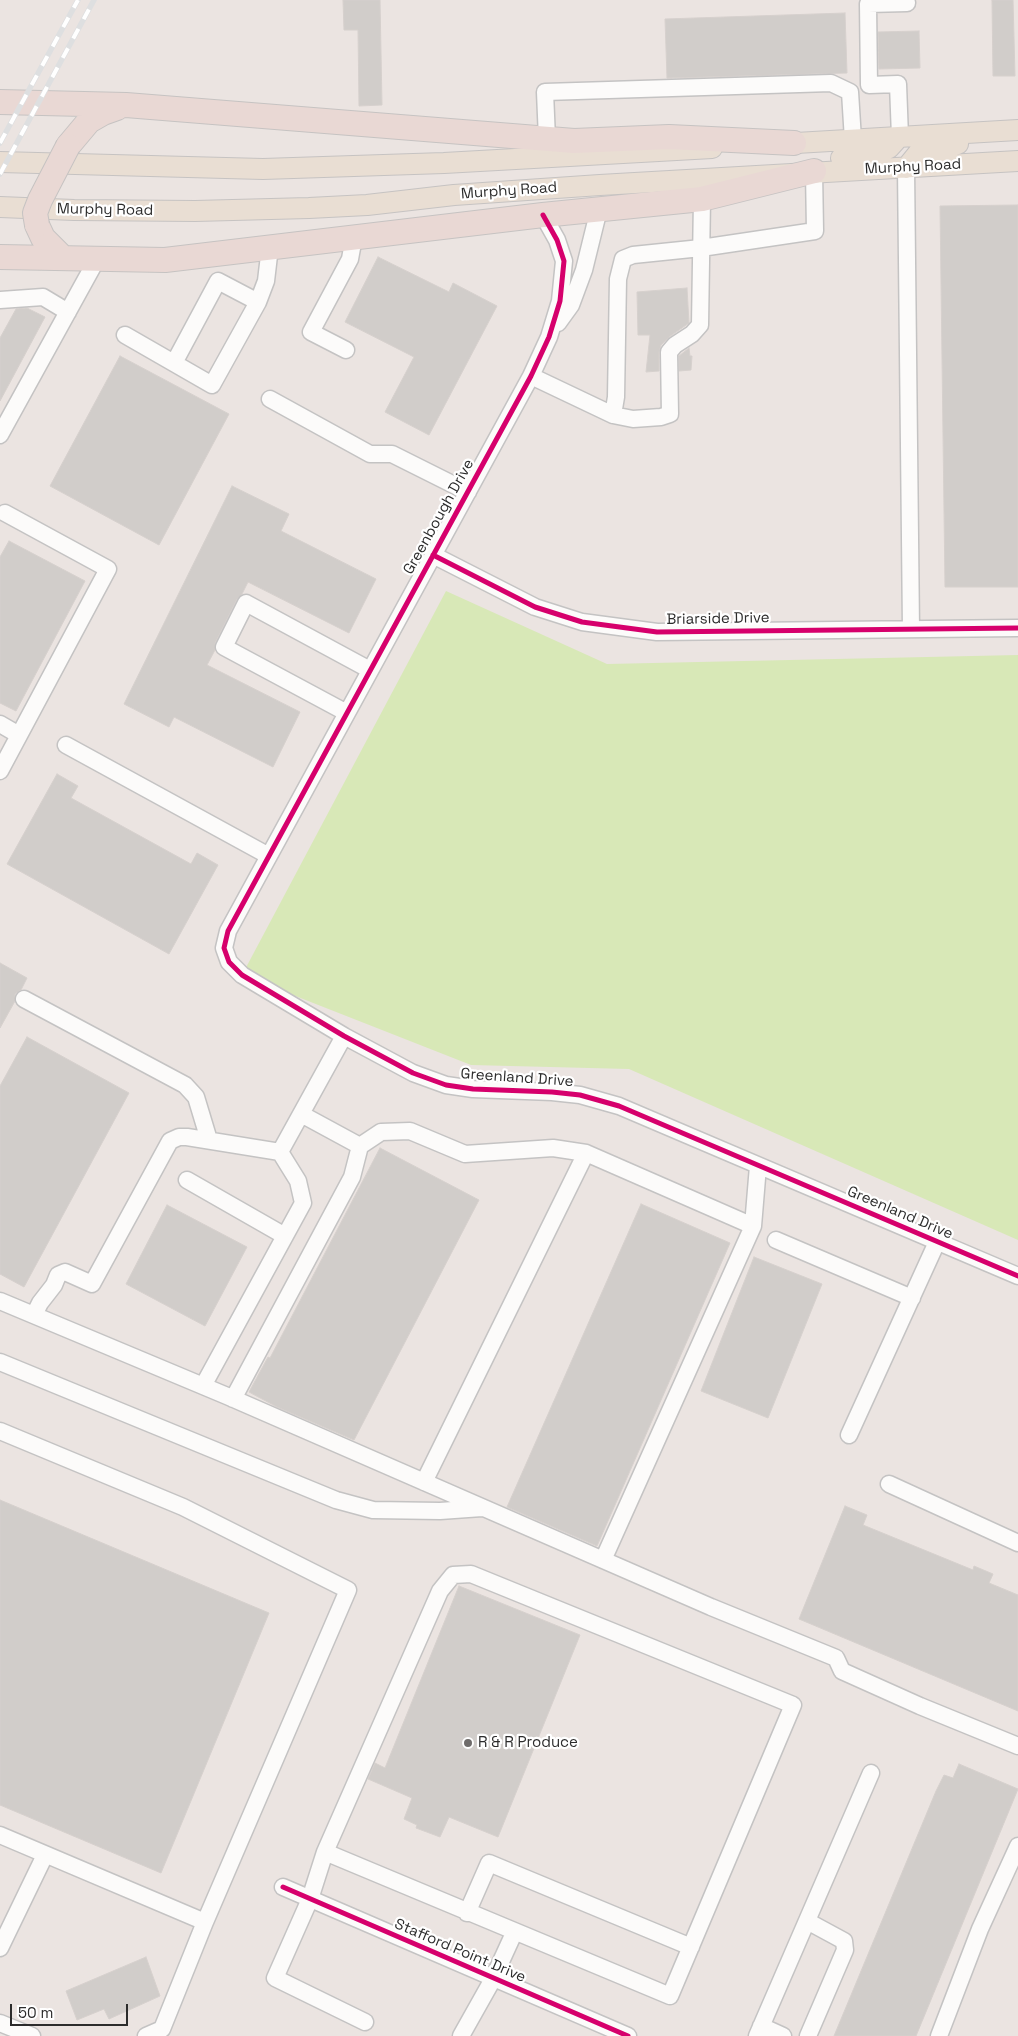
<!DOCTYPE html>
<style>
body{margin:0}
#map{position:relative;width:1018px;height:2036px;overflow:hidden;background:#ebe4e1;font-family:"Space Grotesk",sans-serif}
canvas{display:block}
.scale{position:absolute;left:10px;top:2004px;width:118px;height:22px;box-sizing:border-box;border:2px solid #2c2c2c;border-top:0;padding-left:6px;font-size:15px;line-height:18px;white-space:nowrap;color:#2c2c2c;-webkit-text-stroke:4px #fff;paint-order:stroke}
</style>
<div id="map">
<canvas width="1018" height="2036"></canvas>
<div class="scale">50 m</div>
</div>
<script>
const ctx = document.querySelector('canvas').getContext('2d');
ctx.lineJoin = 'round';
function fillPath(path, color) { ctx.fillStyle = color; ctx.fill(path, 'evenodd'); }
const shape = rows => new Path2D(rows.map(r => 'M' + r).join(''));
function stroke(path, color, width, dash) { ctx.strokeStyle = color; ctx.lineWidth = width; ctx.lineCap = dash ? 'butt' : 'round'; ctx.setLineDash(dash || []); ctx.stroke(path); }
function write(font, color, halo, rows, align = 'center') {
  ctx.font = font + ' "Space Grotesk",sans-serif'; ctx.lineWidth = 4.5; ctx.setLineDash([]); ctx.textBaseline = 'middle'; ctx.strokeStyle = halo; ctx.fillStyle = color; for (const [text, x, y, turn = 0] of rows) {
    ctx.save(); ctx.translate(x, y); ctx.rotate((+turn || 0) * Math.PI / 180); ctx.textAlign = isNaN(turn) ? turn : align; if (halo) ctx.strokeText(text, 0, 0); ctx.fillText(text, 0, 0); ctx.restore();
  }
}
const green = shape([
 [446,591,607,664,1018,655,1018,1240,629,1069,471,1065,242,975]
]);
const building = shape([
 [343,0,380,0,382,105,359,106,358,30,344,30,343,0],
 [992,0,1013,0,1015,76,993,76,992,0],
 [845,13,847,73,667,78,665,19,845,13],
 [919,31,920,68,879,69,878,32,919,31],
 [1018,205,1018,587,945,587,940,206,1018,205],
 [378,257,449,292,453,283,497,306,429,435,385,412,414,357,345,322,378,257],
 [687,288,689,323,669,337,661,345,659,352,659,371,646,372,650,335,638,335,637,292,687,288],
 [27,308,45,317,0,401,0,338,16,309,27,308],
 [689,348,690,356,692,356,691,370,679,371,679,356,689,348],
 [120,356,229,414,159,545,50,486,120,356],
 [232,486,289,514,281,531,376,579,349,633,248,582,242,594,237,599,215,643,215,650,207,665,300,712,273,767,174,717,169,727,124,704,232,486],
 [9,541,85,581,16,711,0,703,0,557,9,541],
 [57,774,78,786,71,798,191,864,197,853,218,865,169,954,7,864,57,774],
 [0,963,27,978,21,990,15,994,15,1001,0,1028,0,963],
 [27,1037,129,1093,24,1287,0,1274,0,1086,27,1037],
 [380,1148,479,1200,354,1440,277,1407,249,1392,268,1357,270,1358,380,1148],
 [641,1204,730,1243,597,1546,507,1507,641,1204],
 [167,1205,247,1247,205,1326,126,1284,167,1205],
 [754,1257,822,1284,768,1418,701,1391,754,1257],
 [0,1500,269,1613,161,1873,0,1805,0,1500],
 [845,1506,867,1515,863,1525,973,1570,974,1566,993,1574,989,1583,1018,1595,1018,1711,799,1619,845,1506],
 [459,1586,580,1635,498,1837,449,1817,440,1837,416,1828,417,1825,404,1819,412,1798,368,1779,375,1763,385,1768,459,1586],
 [959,1764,1018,1789,916,2036,834,2036,936,1791,944,1775,953,1778,959,1764],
 [146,1957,160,1996,109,2019,104,2009,77,2020,66,1991,146,1957]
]);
const minor = shape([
 [900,137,898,84,869,85,868,4,907,3],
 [547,139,545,92,831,83,850,92,853,140],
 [906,168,911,629],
 [543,215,557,240,564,261,560,301,549,337,531,376,228,931,224,948,229,962,242,975,344,1036,413,1073,446,1085,473,1089,552,1092,580,1095,619,1106,1018,1276],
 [0,300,43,297,68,312],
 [558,323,571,305,584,270,599,209],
 [125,335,212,385,258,302,266,281,270,247],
 [346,350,311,332,350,259,354,237],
 [174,363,218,281,258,302],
 [531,376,613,415,633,419,661,417,670,414,669,352,675,345,692,334,700,325,702,199],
 [270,399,370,454,392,454,468,492],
 [613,415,616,397,618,279,623,259,633,255,701,248,815,231,814,171],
 [0,435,97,259],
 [433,555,535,607,582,622,657,632,1018,628],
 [347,713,224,647,246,603,370,670],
 [0,724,19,735],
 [66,745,269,856],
 [0,771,108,569,5,513],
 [24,999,185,1085,196,1097,209,1140],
 [301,1114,360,1146,381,1132,410,1131,465,1154,553,1148,586,1153,753,1226],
 [280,1152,344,1036],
 [187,1180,285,1236],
 [776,1240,912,1298],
 [0,1301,227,1396,711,1607,836,1658,842,1671,920,1706,1018,1746],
 [34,1315,40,1303,54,1285,58,1275,65,1272,92,1284,170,1141,179,1137,187,1137,280,1152,298,1181,303,1203,203,1386],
 [0,1362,336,1500,373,1510,440,1511,482,1508],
 [233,1399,352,1177,360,1146],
 [0,1431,183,1507,348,1590,205,1922,0,1835],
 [849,1435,937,1242],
 [424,1482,586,1153],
 [889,1484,1018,1543],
 [603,1560,753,1226,758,1166],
 [325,1852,670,1996,793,1705,471,1574,453,1575,440,1591,325,1852,310,1899,275,1978,365,2022],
 [283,1887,628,2036],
 [467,1913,489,1863,691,1947],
 [807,1921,844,1941,845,1950,808,2036],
 [0,1948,45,1855],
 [0,2023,32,2036],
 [761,2026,783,2036],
 [146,2036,162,2029,205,1922],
 [461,2036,493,1979,514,1933],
 [757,2036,871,1773],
 [939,2036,980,1929,1018,1846]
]);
const major = shape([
 [779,144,1018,130],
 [841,158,870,155,889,148,899,137],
 [0,162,263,169,444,163,712,148],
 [906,168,919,152,958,144],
 [0,207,74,210,195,211,309,208,367,205,454,195,600,185,1018,161]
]);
const highway = shape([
 [0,102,126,105,574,141,669,137,794,143],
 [68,146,89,121,103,113,117,108],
 [37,225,43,238,63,258],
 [0,257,165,260,543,215,702,199,814,171]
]);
const rail = shape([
 [0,143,78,0],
 [0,174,94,0]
]);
const highwayBridge = shape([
 [37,225,35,213,40,200,68,146]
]);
const cycleway = shape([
 [543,215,557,240,564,261,560,301,549,337,531,376,228,931,224,948,229,962,242,975,344,1036,413,1073,446,1085,473,1089,552,1092,580,1095,619,1106,1018,1276],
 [433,555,535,607,582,622,657,632,1018,628],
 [283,1887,628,2036]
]);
const markers = [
 [468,1743,5,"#6f6c6b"]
];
const streetNames = [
 ["Murphy Road",913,167,-3],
 ["Murphy Road",509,191,-4],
 ["Murphy Road",105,210,1],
 ["Greenbough Drive",439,517,-61],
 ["Briarside Drive",718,619,-1],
 ["Greenland Drive",517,1078,4],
 ["Greenland Drive",900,1213,23],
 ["Stafford Point Drive",460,1951,23]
];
const poiNames = [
 ["R & R Produce",478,1743]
];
fillPath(green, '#d8e8b7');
fillPath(building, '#d1cdca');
stroke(building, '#d6d0cd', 1);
stroke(minor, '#c4c3c3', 19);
stroke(major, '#c6c3c2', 22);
stroke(highway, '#c6c3c2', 26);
stroke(minor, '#fcfbfa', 16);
stroke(major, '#e9ded3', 20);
stroke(highway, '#e9d8d4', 24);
stroke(rail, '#dedfe0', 5.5);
stroke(rail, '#fff', 4, [11]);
stroke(highwayBridge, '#c6c3c2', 26, []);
stroke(highwayBridge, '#e9d8d4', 24);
stroke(cycleway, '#d6006c', 5);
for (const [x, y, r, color] of markers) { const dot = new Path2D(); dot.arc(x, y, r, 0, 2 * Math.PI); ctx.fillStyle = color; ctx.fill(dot); stroke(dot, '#fff', 2); }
write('15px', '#2c2c2c', '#fff', streetNames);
write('15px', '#2c2c2c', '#fff', poiNames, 'left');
</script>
